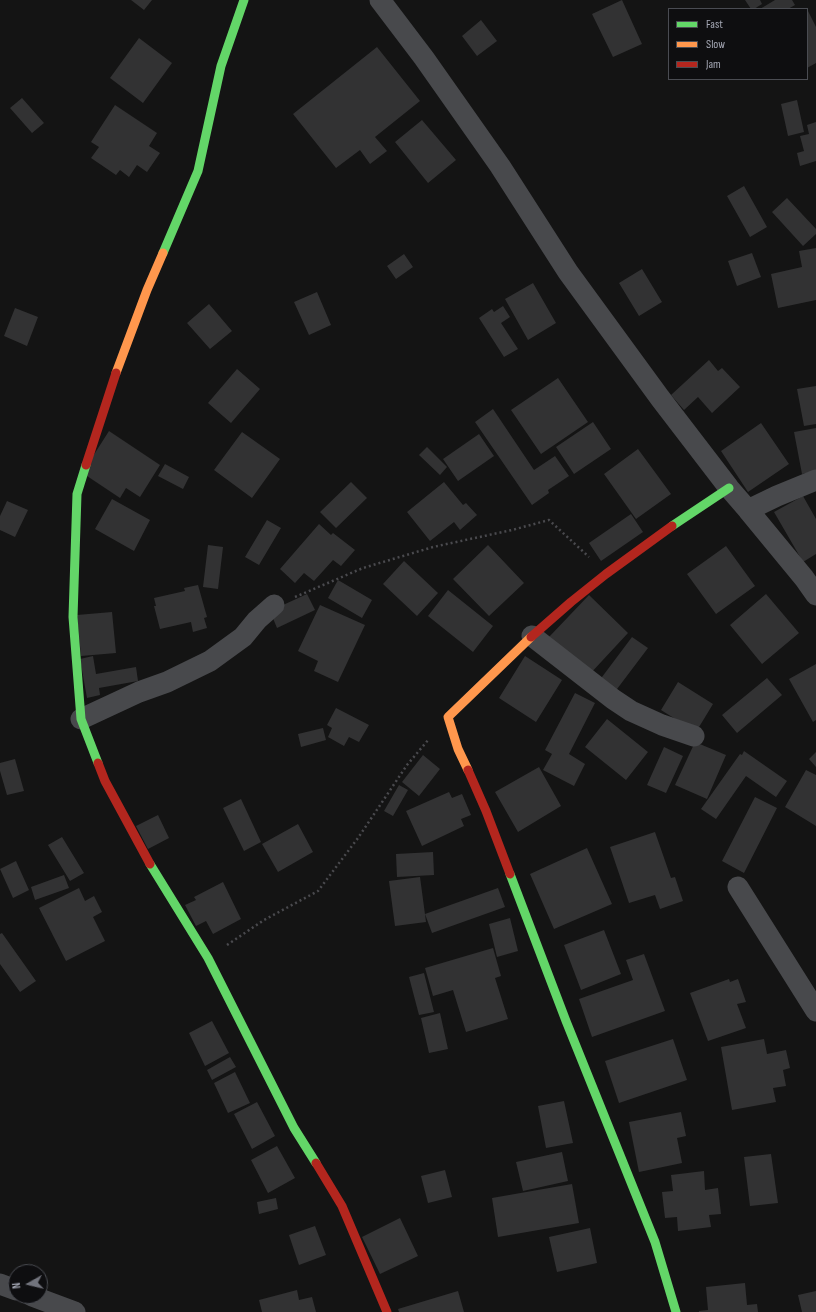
<!DOCTYPE html>
<style>
body{margin:0}
#map{position:relative;width:816px;height:1312px;overflow:hidden;background:#141414;font-family:"Sofia Sans Condensed",sans-serif}
canvas{display:block}
.legend{position:absolute;left:668px;top:8px;width:140px;height:72px;box-sizing:border-box;background:#0e0e10;border:1px solid #4a4c52;margin:0;padding:5px 7px;list-style:none;font-size:12px;color:#a5a8b5}
.legend li{display:flex;align-items:center;gap:8px;height:20px}
.legend b{width:20px;border:1px solid #4a4c52}
.north{position:absolute;left:8px;top:1264px;width:40px;height:40px;box-sizing:border-box;background:#0e0e10;border:1px solid #4a4c52;border-radius:50%;rotate:262deg;font-size:11px;font-weight:700;line-height:16px;text-align:center;color:#a5a8b5}
.north::after{content:'';display:block;margin:auto;width:14px;height:18px;background:#72747d;clip-path:polygon(50% 0,100% 100%,50% 72%,0 100%)}
</style>
<div id="map">
<canvas width="816" height="1312"></canvas>
<ul class="legend">
<li><b style="height:5px;background:#63d668"></b>Fast</li>
<li><b style="height:5px;background:#ff974d"></b>Slow</li>
<li><b style="height:5px;background:#b3261e"></b>Jam</li>
</ul>
<div class="north">N</div>
</div>
<script>
const ctx = document.querySelector('canvas').getContext('2d');
ctx.lineJoin = 'round';
function fillPath(path, color) { ctx.fillStyle = color; ctx.fill(path, 'evenodd'); }
const shape = rows => new Path2D(rows.map(r => 'M' + r).join(''));
function stroke(path, color, width, dash) { ctx.strokeStyle = color; ctx.lineWidth = width; ctx.lineCap = dash ? 'butt' : 'round'; ctx.setLineDash(dash || []); ctx.stroke(path); }
const building = shape([
 [131,0,152,0,144,10],
 [622,0,642,44,613,57,592,14],
 [745,0,760,0,762,4,754,9,751,9],
 [775,0,792,0,795,5,788,9,760,9],
 [807,9,816,27,816,63,807,68],
 [481,20,497,41,477,56,462,36],
 [139,38,172,63,143,103,110,78],
 [377,47,420,101,375,137,387,151,370,164,360,150,336,168,293,114],
 [22,98,44,123,32,133,10,108],
 [797,100,804,132,788,136,781,104],
 [115,105,157,133,149,146,160,153,147,172,137,165,129,177,120,170,116,175,91,158,99,147,91,142],
 [422,120,456,160,428,183,395,142],
 [816,122,816,161,800,166,797,153,804,151,800,136,809,134,807,125],
 [744,186,767,227,750,237,727,196],
 [787,198,816,229,816,234,803,246,772,212],
 [816,248,816,300,778,308,771,274,802,267,799,251],
 [752,253,761,277,737,286,728,261],
 [404,254,413,267,396,279,387,266],
 [642,269,662,302,639,316,619,283],
 [533,283,556,323,528,340,505,299],
 [317,292,331,325,309,335,294,302],
 [209,304,232,331,210,349,187,323],
 [503,306,510,317,501,323,518,349,504,357,479,318,492,309,494,312],
 [15,308,38,317,27,346,4,336],
 [709,360,718,371,722,368,740,387,712,413,698,397,684,410,671,395],
 [237,369,260,389,231,423,208,403],
 [558,378,588,422,541,454,511,410],
 [816,386,816,424,804,426,797,389],
 [493,409,534,470,555,456,569,476,548,490,549,493,532,505,475,422],
 [593,422,611,449,574,474,556,447],
 [761,423,789,464,748,492,721,451],
 [816,428,816,471,802,474,794,432],
 [109,431,160,465,140,497,126,488,120,498,84,474,88,464],
 [242,432,280,459,252,498,214,470],
 [479,434,494,456,458,481,443,459],
 [427,447,447,467,440,475,419,455],
 [638,449,671,494,636,519,604,474],
 [165,464,189,477,183,489,158,476],
 [351,482,367,498,336,528,320,512],
 [444,482,463,505,466,503,477,515,460,530,454,522,430,541,407,512],
 [803,496,816,519,816,554,803,562,774,512],
 [112,499,150,520,134,551,95,529],
 [7,501,28,510,15,537,0,530,0,516],
 [631,514,643,532,601,561,589,543],
 [267,520,281,528,259,565,245,557],
 [319,524,331,535,333,533,355,550,341,566,333,560,314,581,304,573,295,583,280,569],
 [208,545,223,547,218,589,203,587],
 [488,545,524,583,489,616,453,579],
 [726,546,755,586,716,614,687,574],
 [404,561,438,593,417,616,383,584],
 [338,580,372,600,362,618,328,598],
 [198,585,207,617,204,618,207,628,193,632,191,622,160,629,154,606,156,606,154,598,185,591,184,588],
 [448,590,493,626,473,652,428,616],
 [307,594,315,610,277,628,270,611],
 [766,594,799,633,762,664,730,625],
 [589,595,628,633,589,675,549,637],
 [320,605,365,625,338,682,314,671,318,661,298,651],
 [112,612,116,653,81,656,77,615],
 [632,637,648,648,611,697,596,685],
 [93,656,96,674,136,667,138,681,99,688,100,695,87,698,80,659],
 [525,656,562,680,536,722,499,698],
 [816,664,816,720,813,722,789,679],
 [767,678,782,695,737,733,722,715],
 [678,682,713,704,696,732,661,710],
 [575,693,595,703,569,754,585,764,574,786,543,770,552,754,545,750],
 [336,708,369,725,359,742,349,737,344,746,328,737,332,728,327,725],
 [607,719,648,752,626,780,585,747],
 [323,728,326,740,301,747,298,734],
 [695,742,726,755,707,799,675,785],
 [664,747,683,756,666,793,647,785],
 [744,751,787,781,776,797,746,776,716,819,701,809,740,754,742,755],
 [816,752,816,767,809,759],
 [423,755,440,769,419,796,402,782],
 [15,759,24,791,7,795,0,771,0,763],
 [539,767,561,806,518,832,495,792],
 [806,770,816,775,816,826,785,807],
 [399,785,408,790,393,816,384,811],
 [449,792,452,798,462,794,471,815,461,819,464,826,422,846,406,811],
 [755,797,777,808,744,873,722,861],
 [241,799,261,842,244,851,223,808],
 [158,815,169,838,148,849,136,826],
 [298,824,313,852,278,872,262,844],
 [655,832,671,878,675,877,683,901,660,909,655,895,629,903,610,847],
 [62,837,84,873,70,881,48,845],
 [587,848,612,904,554,929,530,874],
 [433,852,434,875,397,877,396,854],
 [16,861,29,890,13,898,0,869],
 [64,875,69,888,35,900,31,887],
 [420,877,426,922,395,926,389,881],
 [223,882,241,919,213,934,206,921,196,926,185,905,196,900,194,897],
 [79,888,85,901,94,896,102,912,93,917,105,941,66,961,39,908],
 [498,888,505,907,432,933,425,914],
 [510,918,518,951,497,957,489,924],
 [604,930,621,974,581,990,564,945],
 [2,933,36,981,20,992,0,964,0,934],
 [493,948,501,976,495,978,508,1019,466,1032,453,990,433,996,425,968],
 [644,954,665,1011,592,1037,579,999,633,980,626,960],
 [424,973,434,1012,419,1015,409,977],
 [729,979,730,982,738,979,746,1002,737,1004,746,1028,708,1041,690,993],
 [440,1013,448,1049,429,1053,421,1018],
 [212,1021,229,1053,205,1066,189,1033],
 [673,1039,687,1080,619,1103,605,1061],
 [764,1039,767,1054,786,1050,790,1068,783,1070,786,1086,773,1088,776,1102,732,1110,721,1047],
 [230,1057,236,1067,212,1080,207,1070],
 [235,1072,250,1103,228,1113,214,1083],
 [564,1101,573,1143,546,1148,538,1106],
 [257,1102,275,1136,252,1149,234,1114],
 [681,1112,686,1136,677,1138,682,1163,639,1172,629,1122],
 [277,1146,295,1178,268,1193,251,1160],
 [562,1152,568,1181,523,1191,516,1162],
 [771,1154,778,1203,750,1206,744,1157],
 [445,1170,452,1197,428,1203,421,1176],
 [704,1171,705,1190,718,1188,721,1214,709,1215,711,1227,678,1231,677,1217,665,1218,662,1192,673,1191,671,1175],
 [572,1184,579,1223,498,1237,492,1198],
 [276,1198,278,1209,259,1214,257,1202],
 [400,1218,418,1256,380,1274,362,1237],
 [315,1226,326,1255,299,1265,289,1235],
 [590,1228,597,1263,557,1272,549,1237],
 [745,1283,747,1305,757,1304,758,1312,699,1312,699,1311,708,1310,706,1287],
 [297,1290,299,1300,312,1297,316,1312,262,1312,259,1300],
 [458,1291,464,1312,399,1312,398,1309],
 [816,1291,816,1312,802,1312,798,1295]
]);
const path = shape([
 [295,597,363,568,433,547,512,530,549,520,589,557],
 [227,945,264,920,318,891,358,838,407,765,429,739]
]);
const street = shape([
 [380,0,424,58,500,166,568,272,660,398,729,488,748,510,804,578,816,595],
 [748,510,777,496,816,480],
 [532,636,613,699,631,711,662,725,694,736],
 [81,719,139,692,167,682,210,661,243,637,257,620,274,605],
 [738,887,816,1011],
 [0,1284,16,1290],
 [32,1296,75,1312]
]);
const fast = shape([
 [163,253,198,171,221,66,244,0],
 [86,465,77,494,73,617,81,719,98,763],
 [672,526,729,488],
 [150,864,208,958,294,1128,316,1163],
 [510,874,566,1021,655,1242,676,1312]
]);
const slow = shape([
 [116,373,147,290,163,253],
 [468,770,458,749,448,717,531,637]
]);
const jam = shape([
 [86,465,116,373],
 [531,637,571,602,606,574,672,526],
 [98,763,105,781,150,864],
 [468,770,486,811,510,874],
 [316,1163,342,1206,387,1312]
]);
fillPath(building, '#323233');
stroke(path, '#4a4a4e', 2.5, [2, 3]);
stroke(street, '#48494c', 21);
stroke(fast, '#63d668', 9);
stroke(slow, '#ff974d', 9);
stroke(jam, '#b3261e', 9);
</script>
